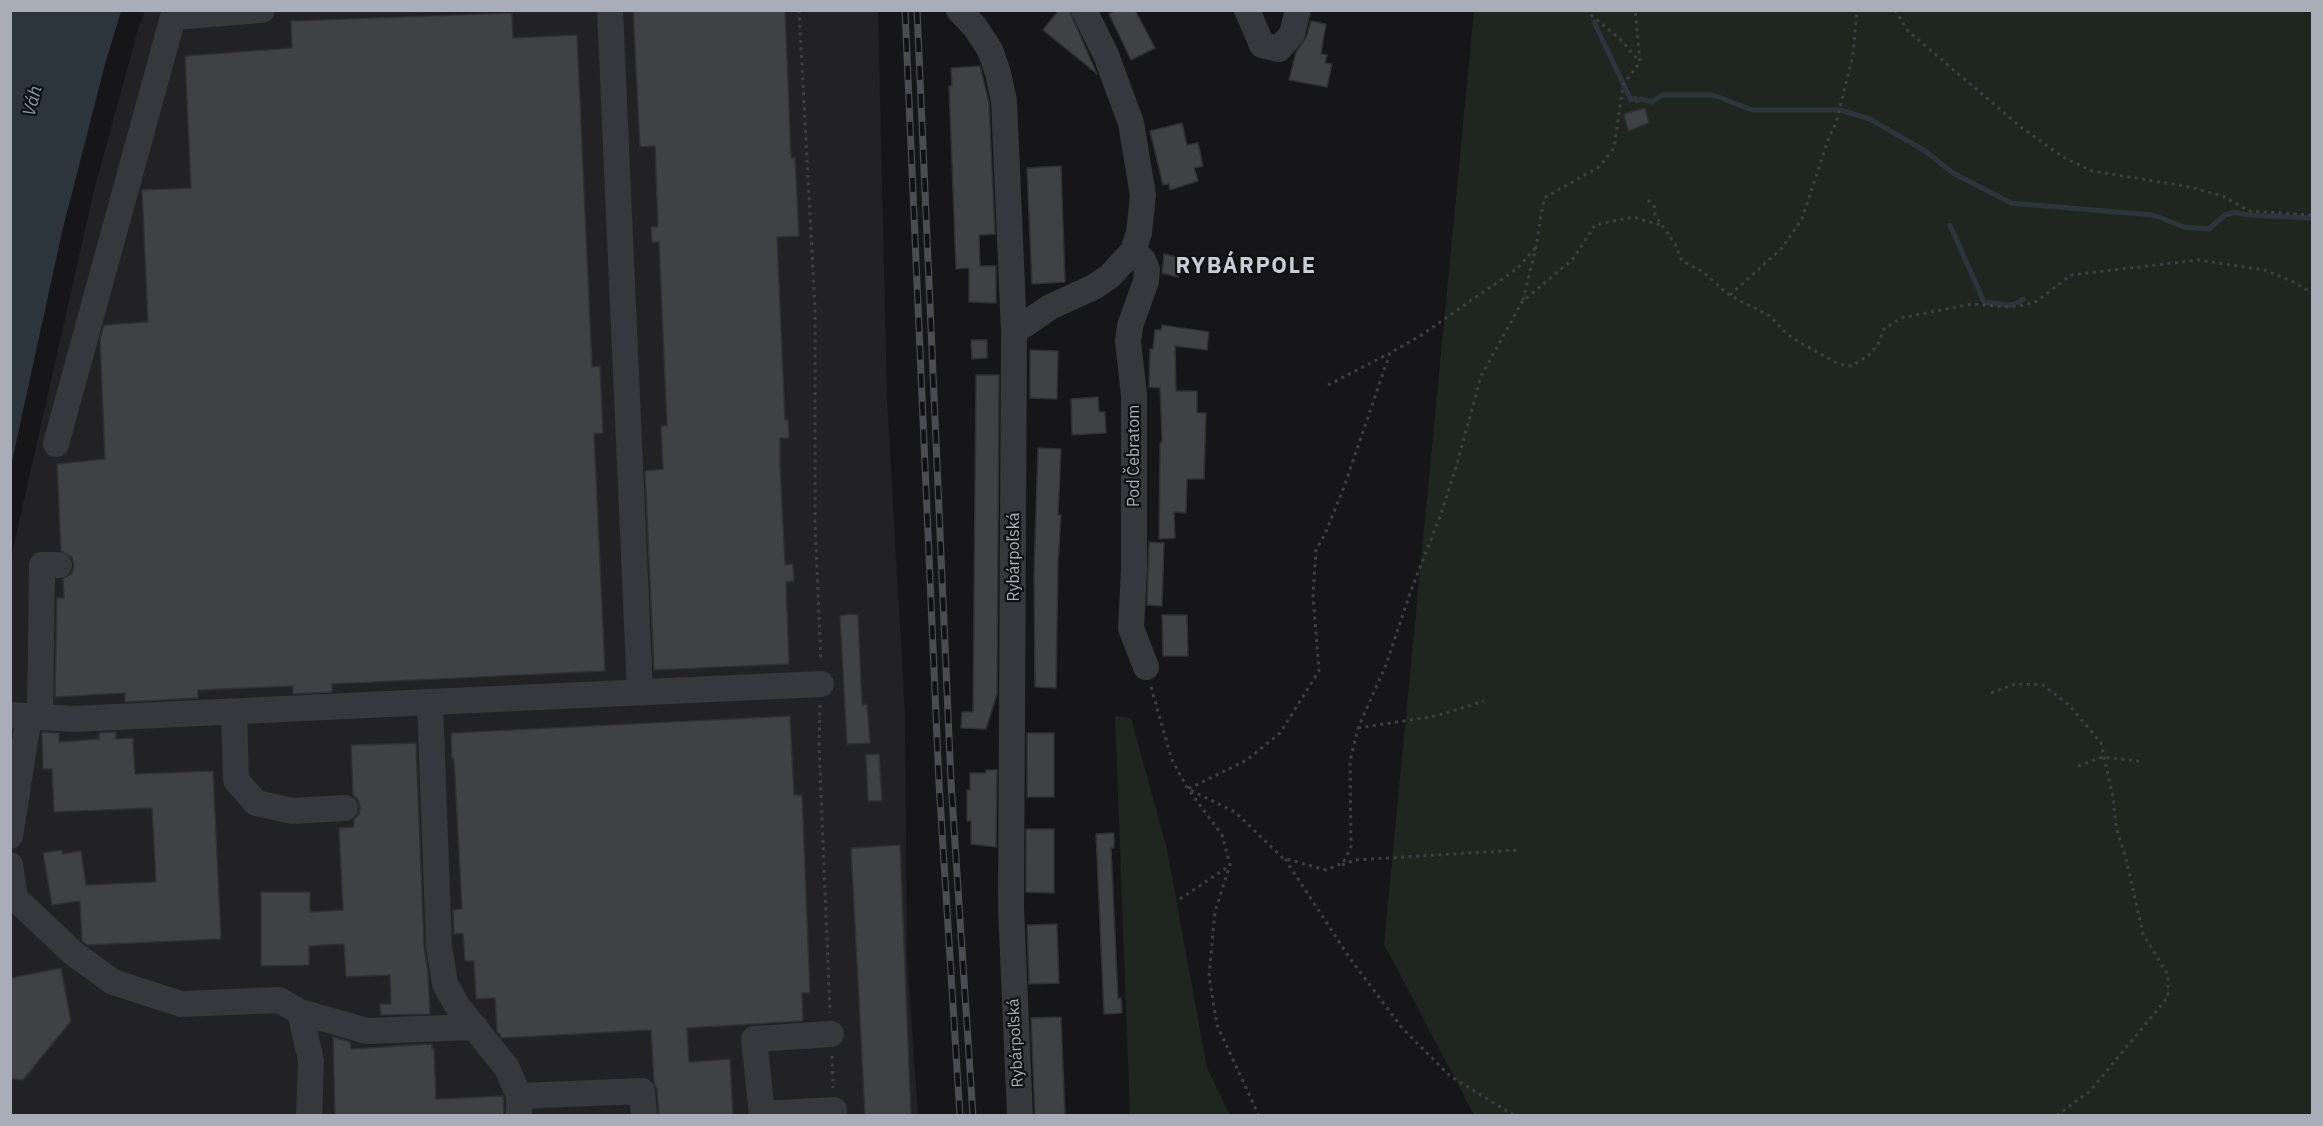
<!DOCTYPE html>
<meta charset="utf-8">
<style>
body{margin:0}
#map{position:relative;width:2323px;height:1126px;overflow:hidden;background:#161618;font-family:"IBM Plex Sans",sans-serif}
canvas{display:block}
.frame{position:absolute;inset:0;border:12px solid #a8adb8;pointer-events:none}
</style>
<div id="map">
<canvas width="2323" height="1126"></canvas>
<div class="frame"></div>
</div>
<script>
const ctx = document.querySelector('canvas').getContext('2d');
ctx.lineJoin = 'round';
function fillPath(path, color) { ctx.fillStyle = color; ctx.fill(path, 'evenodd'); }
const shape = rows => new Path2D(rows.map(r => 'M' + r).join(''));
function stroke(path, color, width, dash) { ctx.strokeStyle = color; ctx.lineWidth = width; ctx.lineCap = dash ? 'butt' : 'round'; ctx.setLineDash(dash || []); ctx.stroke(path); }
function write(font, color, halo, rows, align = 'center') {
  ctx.font = font + ' "IBM Plex Sans",sans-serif'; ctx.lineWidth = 4.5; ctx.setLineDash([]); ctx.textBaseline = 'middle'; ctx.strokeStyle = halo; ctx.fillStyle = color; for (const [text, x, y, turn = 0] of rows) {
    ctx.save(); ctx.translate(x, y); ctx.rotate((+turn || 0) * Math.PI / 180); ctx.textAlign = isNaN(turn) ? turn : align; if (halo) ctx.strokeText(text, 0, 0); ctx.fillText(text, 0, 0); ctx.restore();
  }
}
const built = shape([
 [145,11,878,11,887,399,905,715,907,954,918,1115,11,1116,11,558,94,190,139,26]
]);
const green = shape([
 [1474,11,2312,11,2312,1115,1474,1115,1384,944],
 [1115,716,1131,718,1167,849,1207,1068,1230,1115,1130,1115]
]);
const water = shape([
 [11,10,121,11,104,68,62,232,11,466]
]);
const stream = shape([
 [1594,22,1631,100,1635,98,1637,101,1641,99,1652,102,1662,95,1713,95,1752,110,1840,110,1870,119,1925,151,1953,173,2011,203,2153,215,2184,227,2209,229,2225,215,2235,212,2247,215,2312,218],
 [1950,225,1984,302,2010,305,2019,302],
 [2022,300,2023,299]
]);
const building = shape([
 [633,10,785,10,791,158,795,158,799,236,777,237,785,420,788,420,789,438,780,438,780,465,785,565,793,564,794,581,786,582,789,664,654,670,645,471,663,469,661,426,667,426,659,242,652,242,651,227,658,227,655,146,640,147,633,10],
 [1059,10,1069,10,1097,74,1043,30,1059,10],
 [1117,10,1135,10,1155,48,1131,60,1109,14,1117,10],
 [512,13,513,38,577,35,592,367,600,366,603,433,594,434,605,671,332,684,332,692,293,694,293,686,198,690,198,698,125,702,125,693,55,697,57,598,64,598,63,579,72,573,74,566,72,557,61,551,57,464,105,459,100,339,104,325,148,322,142,190,191,188,185,56,292,48,291,21,512,13],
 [1311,21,1326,24,1321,54,1327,55,1325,63,1332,64,1327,87,1289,80,1296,52,1306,38,1311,21],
 [980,66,989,103,995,234,979,235,980,266,996,266,996,303,969,302,969,268,956,269,949,86,952,86,951,68,980,66],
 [1645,108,1649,123,1628,131,1624,114,1645,108],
 [1182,123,1187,145,1198,143,1203,166,1194,168,1198,181,1170,190,1169,184,1163,185,1150,131,1182,123],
 [1061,166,1065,282,1032,284,1027,168,1061,166],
 [1164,254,1182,258,1178,277,1162,273,1164,254],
 [1162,325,1209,332,1207,350,1175,346,1176,391,1197,391,1197,413,1206,413,1204,479,1187,479,1186,513,1174,512,1175,538,1159,539,1160,444,1162,441,1160,388,1149,387,1150,349,1153,349,1155,330,1161,330,1162,325],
 [971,340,987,340,987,358,972,359,971,340],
 [1030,350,1058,351,1057,399,1030,398,1030,350],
 [976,375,999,375,997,694,986,729,961,728,962,712,973,712,976,375],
 [1098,397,1099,412,1105,412,1106,433,1072,435,1071,399,1098,397],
 [1038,448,1061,449,1058,515,1061,515,1058,562,1056,688,1035,687,1034,574,1038,448],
 [1149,542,1164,543,1162,606,1147,605,1149,542],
 [849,614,858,615,862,705,867,704,870,743,847,744,840,616,849,614],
 [1162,615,1187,615,1188,656,1163,656,1162,615],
 [790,716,794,795,802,795,810,993,802,993,803,1021,687,1028,689,1062,730,1059,733,1116,659,1116,657,1090,654,1082,651,1030,502,1038,497,1031,495,998,476,999,474,961,465,961,463,933,454,934,453,910,462,909,454,759,452,759,451,733,790,716],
 [42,732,59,733,59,742,99,739,99,733,116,732,116,739,133,738,135,774,213,771,221,939,87,945,82,941,80,901,52,905,43,853,62,850,62,854,81,851,86,885,156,882,152,808,54,812,52,769,43,769,42,732],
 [1027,733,1054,733,1054,797,1027,797,1027,733],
 [416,743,424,947,428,973,430,1014,381,1015,380,1004,391,1004,390,975,346,977,344,944,309,946,309,965,261,966,261,892,310,892,310,912,343,910,339,828,354,827,354,820,359,814,360,808,358,800,353,795,351,745,416,743],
 [879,754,882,801,868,801,866,755,879,754],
 [986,770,997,770,996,847,971,844,971,821,967,821,967,790,970,790,970,773,986,773,986,770],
 [1026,829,1054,829,1054,893,1026,892,1026,829],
 [1114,833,1114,848,1111,848,1118,999,1121,998,1122,1013,1104,1014,1096,834,1114,833],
 [900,845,911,1116,865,1116,851,848,900,845],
 [1057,924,1059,983,1029,984,1027,925,1057,924],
 [61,968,71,1021,23,1080,10,1079,10,978,61,968],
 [1061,1017,1065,1116,1035,1116,1031,1018,1061,1017],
 [333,1037,350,1042,351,1049,432,1044,432,1049,434,1049,436,1099,503,1096,504,1116,335,1116,333,1037]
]);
const path = shape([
 [799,10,815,308,815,522,821,662],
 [1585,10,1620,39,1639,61],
 [1895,10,1908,31,1956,72,2021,127,2063,157,2092,171,2185,186,2223,196,2249,211,2312,215],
 [1648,200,1654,206,1655,215,1675,244,1682,261,1703,272,1729,295,1770,316,1786,333,1799,342,1837,363,1851,366,1868,356,1878,345,1884,329,1901,318,1972,304,2006,307,2025,305,2037,301,2071,275,2198,260,2264,270,2294,282,2312,293],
 [1730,295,1782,248,1802,219,1829,137,1836,123,1853,55,1857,10],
 [1523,300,1536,247,1544,198,1599,167,1614,148,1623,85,1640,62,1635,10],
 [1328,385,1388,354],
 [1151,687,1172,760,1188,789,1235,812,1283,858,1326,870,1343,863,1351,847,1350,761,1358,728,1386,665,1410,593,1441,514,1457,464,1481,376,1522,302,1573,259,1595,225,1633,217,1664,226],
 [1991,693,2015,684,2043,685,2069,705,2101,743,2113,797,2116,827,2126,859,2143,934,2168,975,2168,997,2090,1091,2056,1116],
 [820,705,819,745,830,1013],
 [1358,728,1436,716,1484,701],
 [2078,766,2103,757,2139,761],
 [1285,859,1351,960,1403,1029,1450,1076,1515,1116],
 [1342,865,1355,860,1518,850],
 [1180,899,1229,866],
 [832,1056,833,1088],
 [1259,1116,1217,1025,1209,976,1215,911,1230,865,1222,835,1188,789,1247,760,1280,733,1319,671,1313,596,1316,550,1325,534,1344,487,1390,353,1420,336,1518,268,1536,247]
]);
const minor = shape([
 [177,10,173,17,262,10],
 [610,10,640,692],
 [959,10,975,27,990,50,998,73,1004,101,1014,332,1011,908,1020,1116],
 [1247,10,1262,45,1279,49,1292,34,1298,10],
 [1133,251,1143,260,1147,270,1146,281,1130,326,1128,341,1134,395,1134,570,1131,628,1146,667],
 [1014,332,1050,307,1094,287,1110,276,1133,251,1139,233,1143,195,1131,123,1106,55,1084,10],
 [56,444,173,17],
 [430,702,821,684],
 [234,712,236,780,256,803,292,811,345,808],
 [10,715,74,719,430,702,439,946,445,984,458,1007,507,1068,519,1096,519,1116],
 [40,716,42,565,59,565],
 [10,836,29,716],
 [10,865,15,898,73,953,113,982,181,1004,279,1000,300,1012,311,1061,309,1116],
 [300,1012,367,1031,475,1027],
 [831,1034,754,1039,762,1114,834,1110],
 [519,1096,642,1091,644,1116]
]);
const rail = shape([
 [905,10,939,783,960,1116],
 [917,10,951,782,973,1116]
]);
const streetNames = [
 ["Pod Čebratom",1134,456,-90],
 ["Rybárpoľská",1014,557,-90],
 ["Rybárpoľská",1016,1043,-93]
];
const waterNames = [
 ["Váh",33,101,-76]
];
const districtNames = [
 ["RYBÁRPOLE",1246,267]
];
fillPath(built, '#222225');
fillPath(green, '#1e261f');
fillPath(water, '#2c353c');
stroke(stream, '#2c353c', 5);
fillPath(building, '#404145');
stroke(building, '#303034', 1.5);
stroke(path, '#3d3f44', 3, [3, 4.5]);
stroke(minor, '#37383d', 26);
stroke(rail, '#4a4c52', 7);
stroke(rail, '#111113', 4.5, [14]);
write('16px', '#a8adb8', '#111113', streetNames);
write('italic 18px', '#7f9bb3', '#111113', waterNames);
ctx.letterSpacing = '1.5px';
write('bold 22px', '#c9ccd4', '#111113', districtNames);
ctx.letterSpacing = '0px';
</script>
